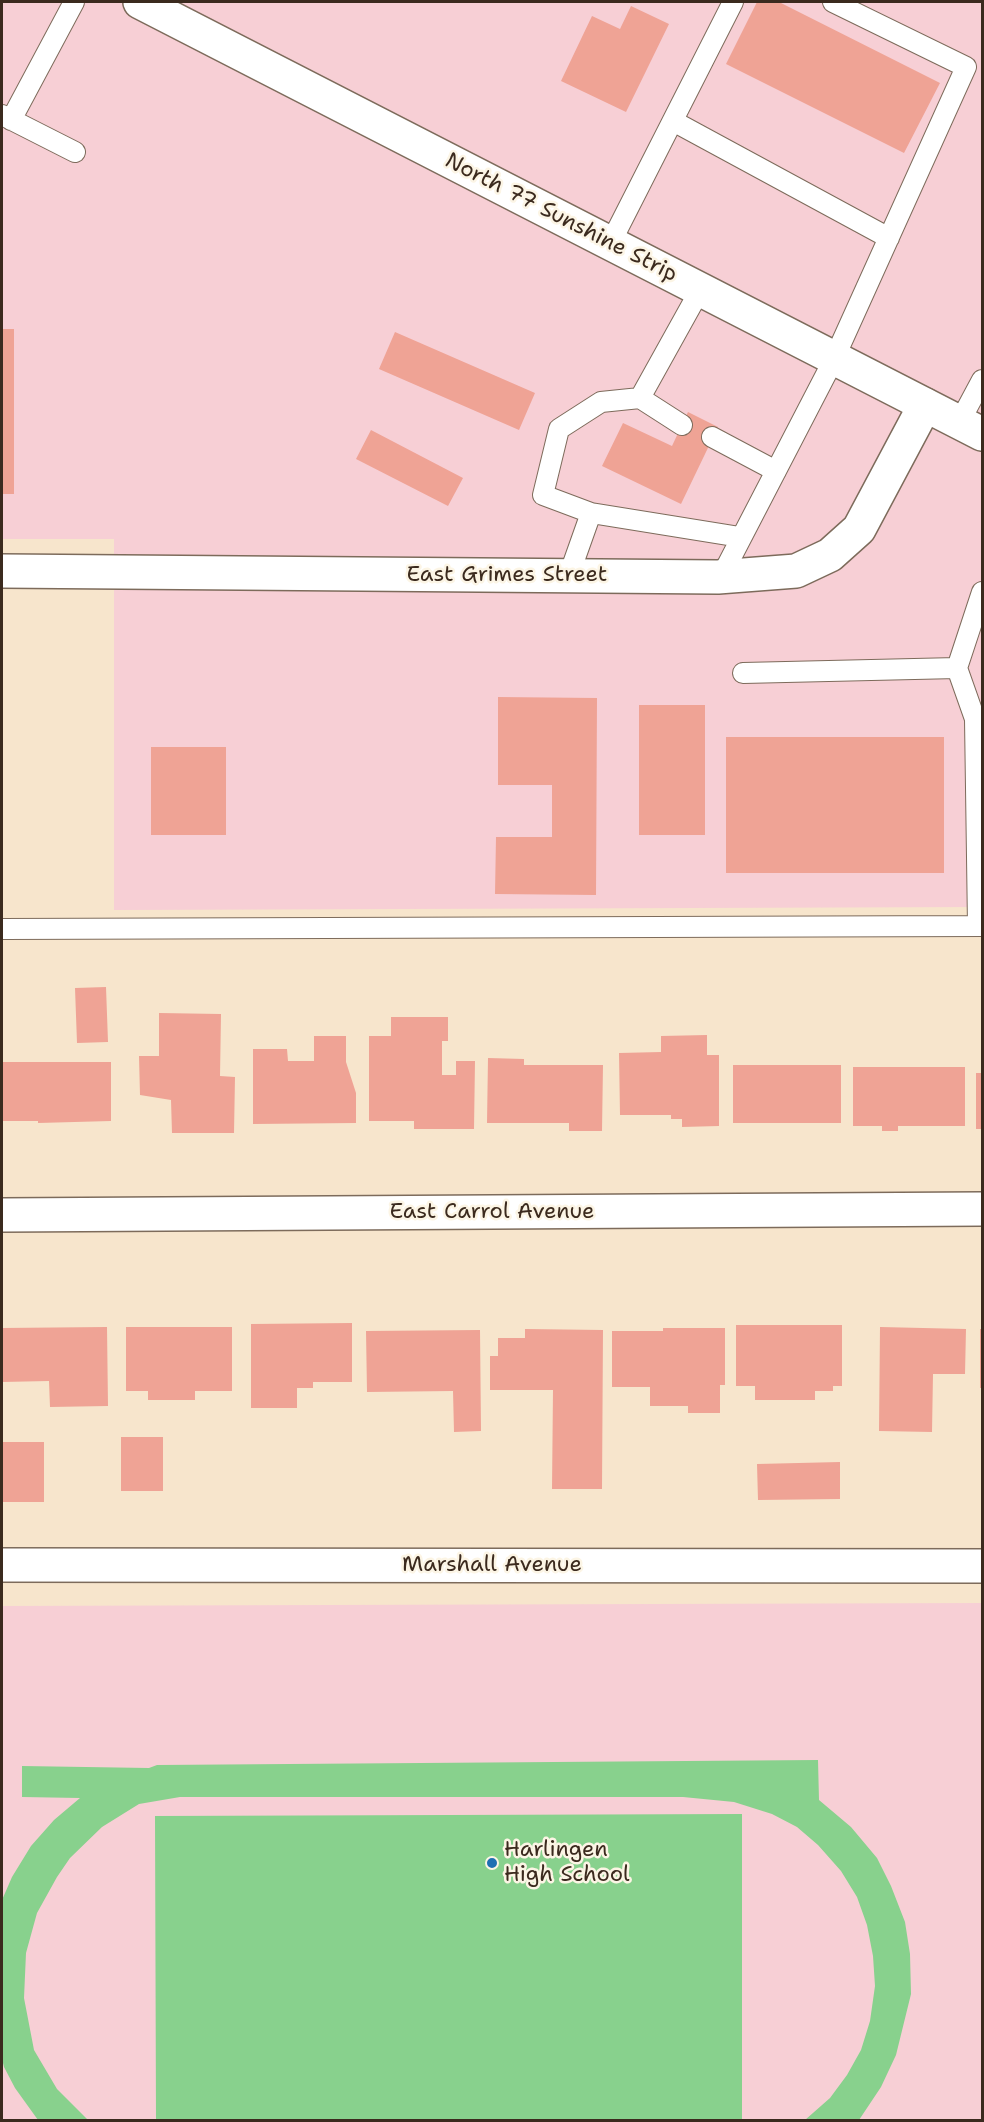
<!DOCTYPE html>
<style>
body{margin:0}
#map{position:relative;width:984px;height:2122px;overflow:hidden;background:#f7e5cc;font-family:"Shantell Sans",sans-serif}
canvas{display:block}
.frame{position:absolute;inset:0;border:3px solid #3b2a1e;pointer-events:none}
</style>
<div id="map">
<canvas width="984" height="2122"></canvas>
<div class="frame"></div>
</div>
<script>
const ctx = document.querySelector('canvas').getContext('2d');
ctx.lineJoin = 'round';
function fillPath(path, color) { ctx.fillStyle = color; ctx.fill(path, 'evenodd'); }
const shape = rows => new Path2D(rows.map(r => 'M' + r).join(''));
function stroke(path, color, width, dash) { ctx.strokeStyle = color; ctx.lineWidth = width; ctx.lineCap = dash ? 'butt' : 'round'; ctx.setLineDash(dash || []); ctx.stroke(path); }
function write(font, color, halo, rows, align = 'center') {
  ctx.font = font + ' "Shantell Sans",sans-serif'; ctx.lineWidth = 5; ctx.setLineDash([]); ctx.textBaseline = 'middle'; ctx.strokeStyle = halo; ctx.fillStyle = color; for (const [text, x, y, turn = 0] of rows) {
    ctx.save(); ctx.translate(x, y); ctx.rotate((+turn || 0) * Math.PI / 180); ctx.textAlign = isNaN(turn) ? turn : align; if (halo) ctx.strokeText(text, 0, 0); ctx.fillText(text, 0, 0); ctx.restore();
  }
}
const built = shape([
 [2,2,982,2,982,907,114,910,114,539,2,539],
 [982,1603,982,2120,2,2120,2,1606]
]);
const green = shape([
 [818,1760,819,1800,851,1827,877,1858,891,1886,905,1922,910,1954,911,1994,896,2055,881,2087,859,2120,805,2120,830,2098,847,2075,861,2050,870,2021,875,1986,873,1956,867,1925,857,1897,841,1871,818,1845,797,1827,772,1814,734,1802,683,1797,180,1797,139,1804,102,1827,70,1858,57,1877,37,1913,26,1953,24,1998,34,2050,57,2089,88,2120,38,2120,15,2088,4,2067,2,2059,2,1900,12,1877,31,1846,54,1820,80,1798,22,1797,22,1766,149,1768,157,1765],
 [742,1814,742,2120,156,2120,155,1816]
]);
const building = shape([
 [757,2,779,2,940,83,904,153,726,64],
 [631,6,669,24,626,112,561,81,592,16,620,29],
 [2,329,14,329,14,494,2,494],
 [395,332,535,393,519,430,379,369],
 [688,412,718,427,681,504,602,466,623,423,672,446],
 [371,430,463,478,448,506,356,459],
 [498,697,597,698,596,895,495,894,496,837,552,837,552,785,498,785],
 [639,705,705,705,705,835,639,835],
 [726,737,944,737,944,873,726,873],
 [151,747,226,747,226,835,151,835],
 [106,987,108,1042,77,1043,75,988],
 [159,1013,221,1014,220,1076,235,1077,234,1133,172,1133,171,1100,140,1095,139,1056,159,1056],
 [391,1017,448,1017,448,1041,442,1041,442,1075,456,1075,456,1061,475,1061,474,1129,414,1129,414,1121,369,1121,369,1036,391,1036],
 [707,1035,707,1055,719,1055,719,1126,682,1127,682,1119,671,1119,671,1115,620,1115,619,1053,661,1052,661,1036],
 [314,1036,346,1036,346,1062,356,1093,356,1123,253,1124,253,1049,287,1049,288,1061,314,1061],
 [488,1058,524,1059,524,1065,603,1065,602,1131,569,1131,569,1123,487,1123],
 [2,1062,111,1062,111,1121,38,1123,38,1121,2,1121],
 [733,1065,841,1065,841,1123,733,1123],
 [853,1067,965,1067,965,1126,898,1126,898,1131,882,1131,882,1126,853,1126],
 [976,1073,982,1073,982,1129,976,1129],
 [352,1323,352,1382,313,1382,313,1388,297,1388,297,1408,251,1408,251,1324],
 [736,1325,842,1325,842,1386,833,1386,833,1391,815,1391,815,1400,755,1400,755,1386,736,1386],
 [107,1327,108,1406,50,1407,49,1381,2,1382,2,1328],
 [126,1327,232,1327,232,1391,195,1391,195,1400,148,1400,148,1391,126,1391],
 [880,1327,966,1329,965,1374,933,1374,932,1432,879,1431],
 [663,1328,725,1328,725,1385,720,1385,720,1413,688,1413,688,1406,650,1406,650,1387,612,1387,612,1331,663,1331],
 [525,1329,603,1330,602,1489,552,1489,553,1390,490,1390,490,1356,498,1356,498,1338,525,1338],
 [980,1329,982,1329,982,1388,980,1388],
 [480,1330,481,1431,454,1432,453,1391,367,1392,366,1331],
 [121,1437,163,1437,163,1491,121,1491],
 [2,1442,44,1442,44,1502,2,1502],
 [840,1462,840,1499,758,1500,757,1464]
]);
const lane = shape([
 [2,115,75,152],
 [11,120,74,2],
 [673,121,889,238],
 [610,244,733,2],
 [700,290,640,398,601,402,559,429,543,495,591,513,740,537],
 [640,398,682,425],
 [959,423,982,380],
 [712,437,776,471],
 [569,575,591,513],
 [721,577,834,359,966,67,833,2],
 [743,673,957,668],
 [978,926,975,719,957,668,982,592],
 [2,929,982,926]
]);
const street = shape([
 [2,1215,982,1209]
]);
const secondary = shape([
 [2,571,718,577,796,571,830,555,859,529,925,405],
 [2,1565,982,1566]
]);
const primary = shape([
 [140,2,982,434]
]);
const markers = [
 [492,1863,6,"#1f6fb2"]
];
const streetNames = [
 ["North 77 Sunshine Strip",561,218,27],
 ["East Grimes Street",507,575],
 ["East Carrol Avenue",492,1212],
 ["Marshall Avenue",492,1565]
];
const poiNames = [
 ["Harlingen",504,1850],
 ["High School",504,1875]
];
fillPath(built, '#f7cfd5');
fillPath(green, '#88d18d');
fillPath(building, '#efa395');
stroke(lane, '#7d6b5b', 22);
stroke(street, '#7d6b5b', 36);
stroke(secondary, '#7d6b5b', 36);
stroke(primary, '#7d6b5b', 36);
stroke(lane, '#fff', 20);
stroke(street, '#fff', 33);
stroke(secondary, '#fff', 33);
stroke(primary, '#fff', 33);
for (const [x, y, r, color] of markers) { const dot = new Path2D(); dot.arc(x, y, r, 0, 2 * Math.PI); ctx.fillStyle = color; ctx.fill(dot); stroke(dot, '#fcf5e5', 2); }
write('22px', '#3b2a1e', '#fcf5e5', streetNames);
write('22px', '#3b2a1e', '#fcf5e5', poiNames, 'left');
</script>
